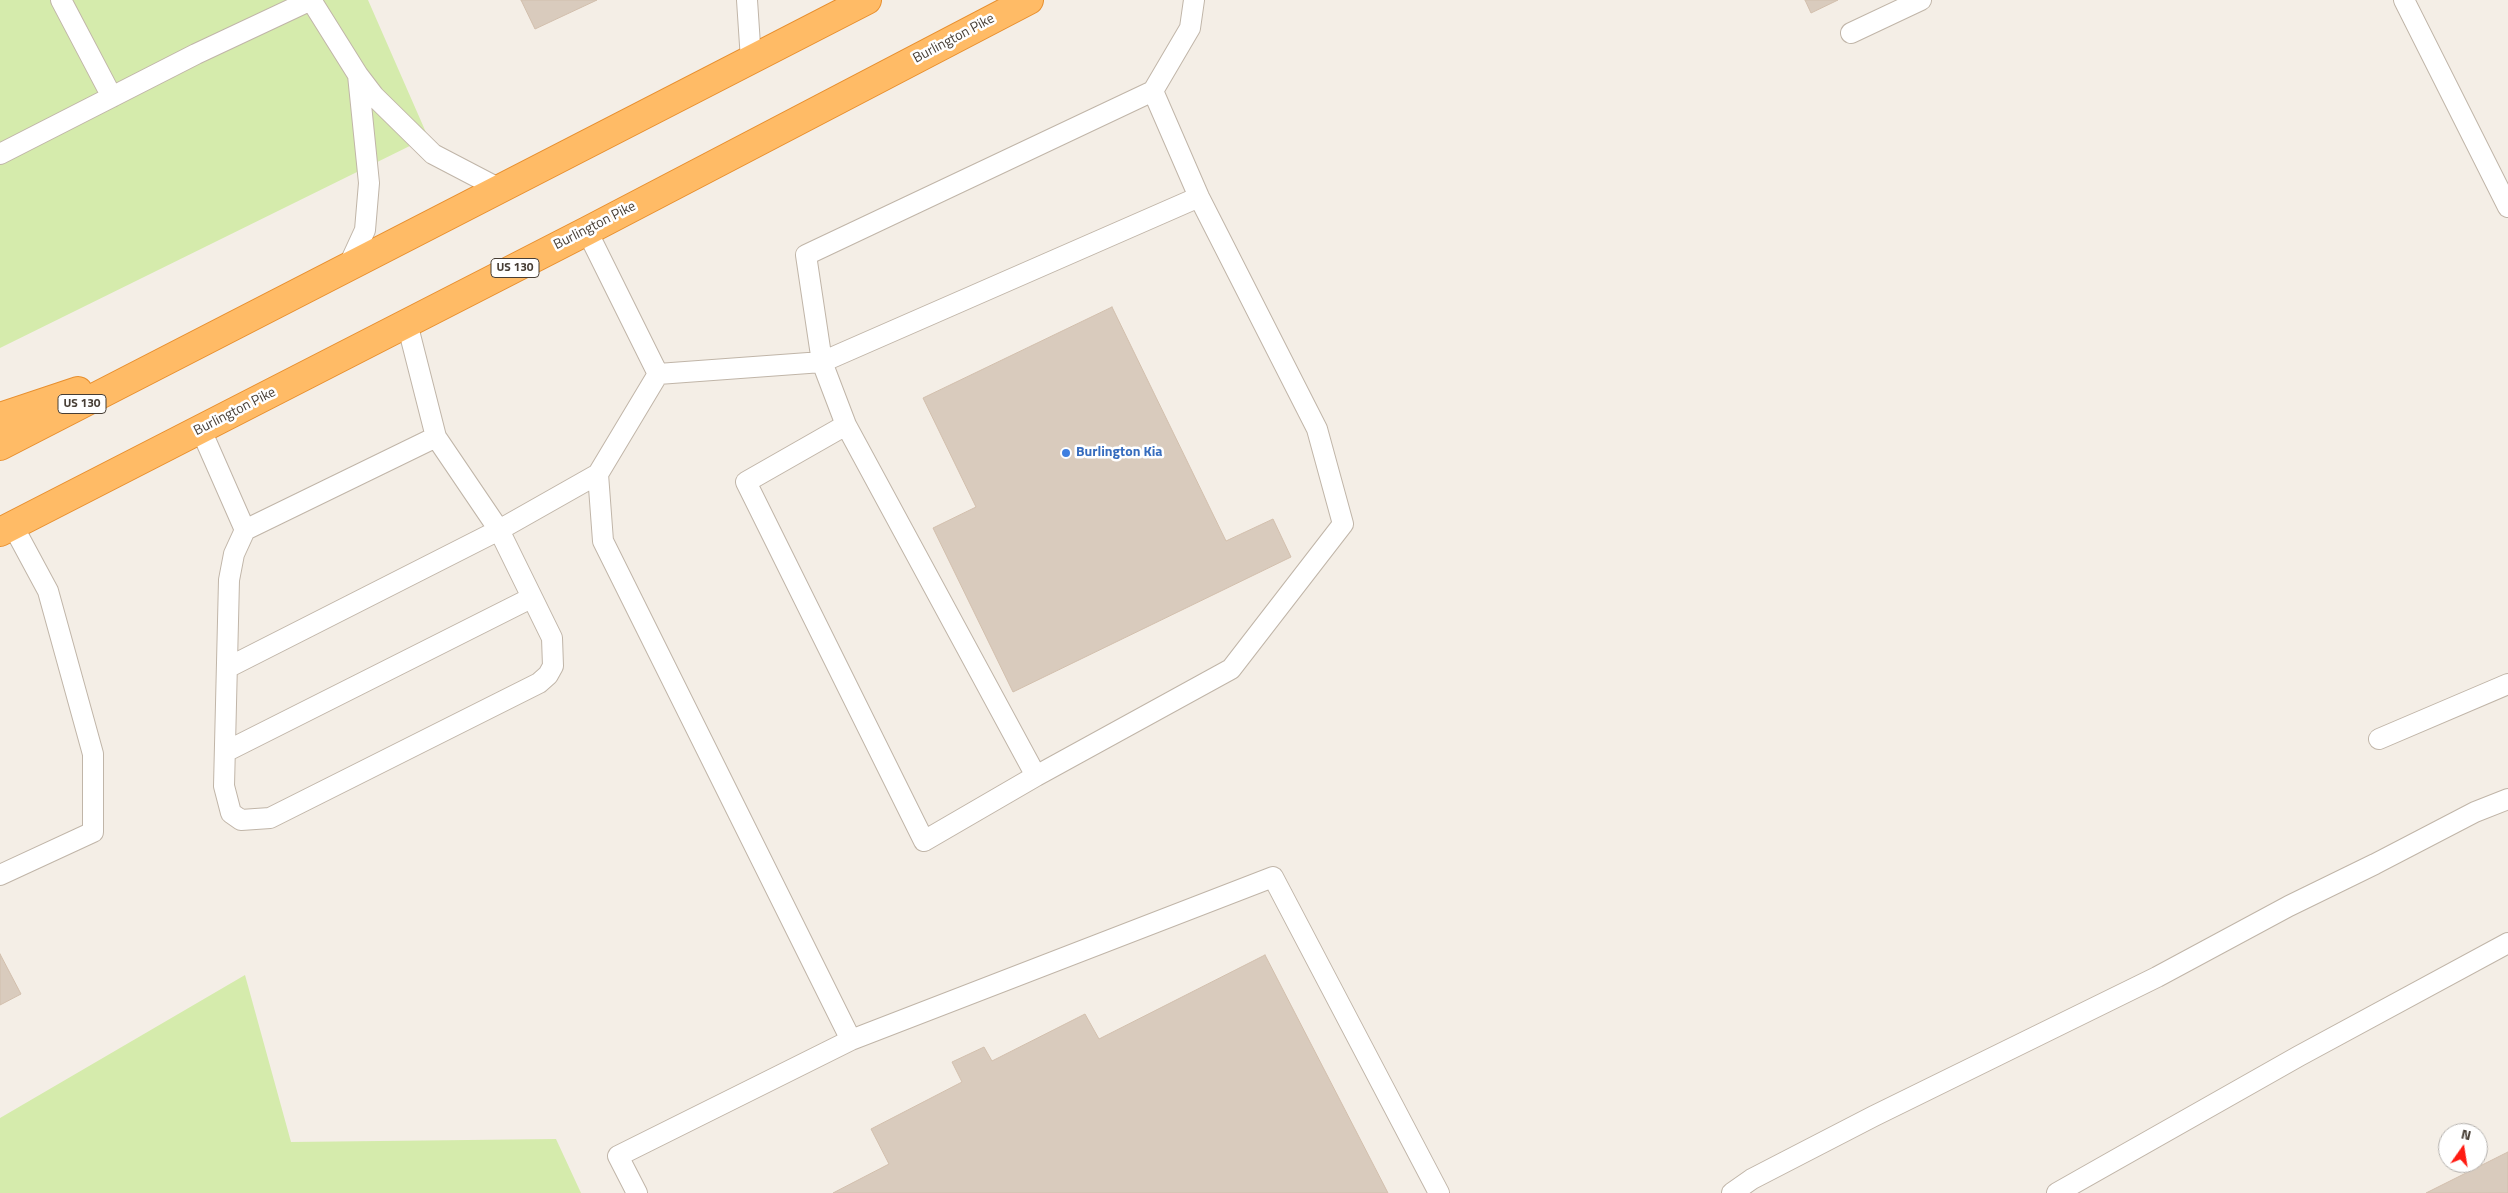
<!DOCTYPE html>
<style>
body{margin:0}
#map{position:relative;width:2508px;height:1193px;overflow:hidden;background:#f4eee6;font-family:"Titillium Web",sans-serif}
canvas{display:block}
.north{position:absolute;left:2438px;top:1123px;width:50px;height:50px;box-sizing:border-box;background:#fff;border:1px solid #b5b2ae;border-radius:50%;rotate:13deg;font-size:14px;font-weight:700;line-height:20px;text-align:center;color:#473e35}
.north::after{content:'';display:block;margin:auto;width:18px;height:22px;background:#ff1b12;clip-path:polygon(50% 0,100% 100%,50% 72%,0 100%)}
</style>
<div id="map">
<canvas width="2508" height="1193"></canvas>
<div class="north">N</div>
</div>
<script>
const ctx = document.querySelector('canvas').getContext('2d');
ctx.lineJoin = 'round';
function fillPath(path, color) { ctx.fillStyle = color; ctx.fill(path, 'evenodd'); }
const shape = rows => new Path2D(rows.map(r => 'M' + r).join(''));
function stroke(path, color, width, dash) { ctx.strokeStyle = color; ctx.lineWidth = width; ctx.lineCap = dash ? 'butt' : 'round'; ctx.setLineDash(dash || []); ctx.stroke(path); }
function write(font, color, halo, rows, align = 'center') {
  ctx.font = font + ' "Titillium Web",sans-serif'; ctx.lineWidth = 5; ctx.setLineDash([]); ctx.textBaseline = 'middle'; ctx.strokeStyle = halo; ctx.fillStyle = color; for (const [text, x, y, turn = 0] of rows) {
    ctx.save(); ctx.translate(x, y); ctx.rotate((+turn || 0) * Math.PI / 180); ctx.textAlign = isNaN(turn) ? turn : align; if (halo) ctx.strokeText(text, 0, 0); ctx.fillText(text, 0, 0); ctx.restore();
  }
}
const green = shape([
 [0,0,368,0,428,137,0,348],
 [245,975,291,1142,556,1139,581,1193,0,1193,0,1118]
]);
const building = shape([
 [521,0,597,0,535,29,521,0],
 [1805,0,1838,0,1811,13,1805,0],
 [1112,307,1226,541,1273,519,1291,557,1013,692,933,528,976,507,923,398,1112,307],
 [0,954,21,994,0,1005,0,954],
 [1265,955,1388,1193,833,1193,889,1164,871,1129,962,1082,952,1062,984,1047,992,1061,1085,1014,1099,1039,1265,955],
 [2508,1152,2508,1193,2426,1193,2508,1152]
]);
const lane = shape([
 [61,0,112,97],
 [311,0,358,75],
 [747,0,751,60],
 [2404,0,2508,207],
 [1851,33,1921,0],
 [1153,91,806,255,822,362,1199,197],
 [0,154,196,54,311,0],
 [587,231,658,374,822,362,846,425,1036,776,1231,669,1343,524,1317,429,1199,197,1153,91,1190,28,1194,0],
 [348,267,365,230,369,183,358,75,374,96,433,154,500,189],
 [407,323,436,437,499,530,598,474],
 [658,374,598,474,603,541,851,1040],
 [846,425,746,482,924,841,1036,776],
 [201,430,245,530],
 [227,668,499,530,552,638,553,666,548,675,539,683,270,818,241,820,231,813,224,786,229,580,234,554,245,530,436,437],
 [2379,739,2508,684],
 [225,752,531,598],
 [0,875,93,832,93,754,48,591,13,526],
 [637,1193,618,1156,851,1040,1273,877,1439,1193],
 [1732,1193,1752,1179,1874,1116,2157,977,2289,906,2375,864,2475,812,2508,799],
 [2057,1193,2299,1056,2508,943]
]);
const highway = shape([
 [0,417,78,391],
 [0,446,867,0],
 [0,532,587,231,1029,0]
]);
const markers = [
 [1066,453,5,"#3f7fe0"]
];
const shields = [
 [515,268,48],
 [82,404,48]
];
const shieldNames = [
 ["US 130",515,268],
 ["US 130",82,404]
];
const streetNames = [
 ["Burlington Pike",954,39,-28],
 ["Burlington Pike",595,226,-27],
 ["Burlington Pike",235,412,-27]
];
const shopNames = [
 ["Burlington Kia",1076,453]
];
fillPath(green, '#d5ebac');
fillPath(building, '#d9cbbd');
stroke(building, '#d2bfad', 1);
stroke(lane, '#c0b5a8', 22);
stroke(highway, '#e78e2d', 30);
stroke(lane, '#fff', 20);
stroke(highway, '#fb6', 28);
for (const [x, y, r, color] of markers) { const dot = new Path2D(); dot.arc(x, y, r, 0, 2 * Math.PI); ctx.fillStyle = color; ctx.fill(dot); stroke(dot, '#fff', 2); }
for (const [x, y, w] of shields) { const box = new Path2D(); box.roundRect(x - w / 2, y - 9.5, w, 19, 4); ctx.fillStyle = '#fff'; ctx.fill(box); stroke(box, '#473e35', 1); }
write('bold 12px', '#473e35', null, shieldNames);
write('14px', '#473e35', '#fff', streetNames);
write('bold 14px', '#366cbe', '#fff', shopNames, 'left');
</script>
